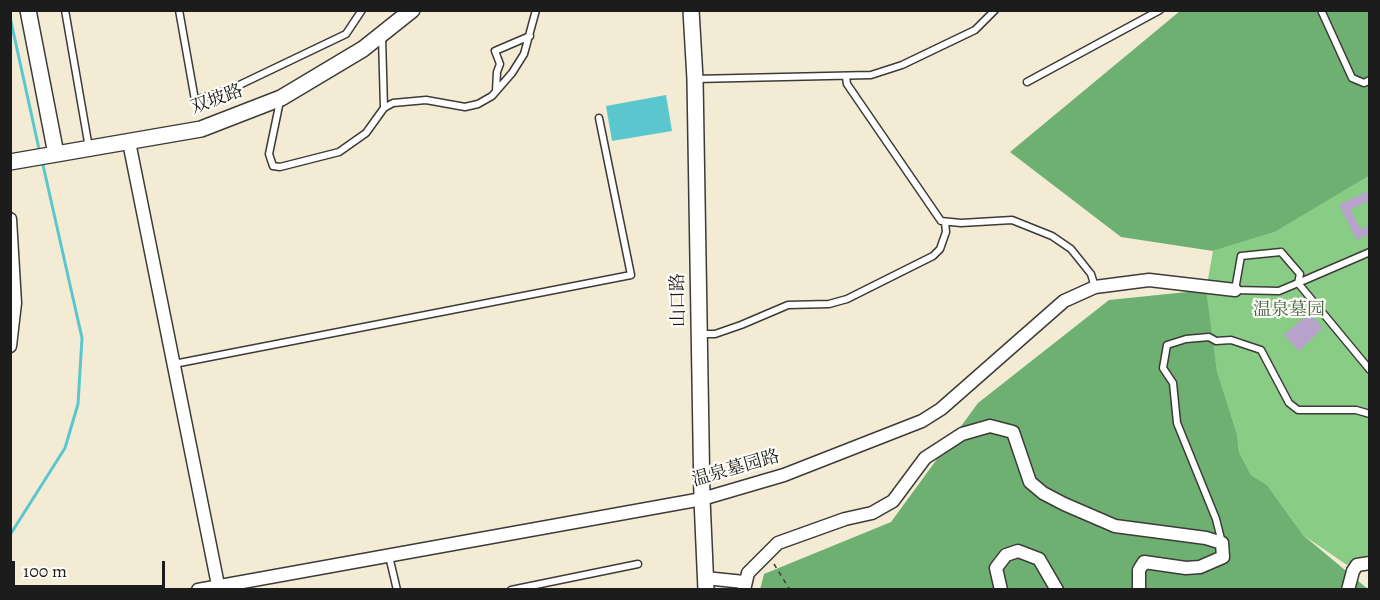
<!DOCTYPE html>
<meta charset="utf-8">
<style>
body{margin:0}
#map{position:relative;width:1380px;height:600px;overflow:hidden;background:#f3ebd4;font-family:Alegreya,serif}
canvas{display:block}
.frame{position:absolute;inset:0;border:12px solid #1c1c1c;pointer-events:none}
.scale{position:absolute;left:12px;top:561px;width:153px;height:27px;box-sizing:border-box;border:3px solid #1c1c1c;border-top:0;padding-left:8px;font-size:18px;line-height:21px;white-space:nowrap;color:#1c1c1c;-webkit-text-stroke:4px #fdfcf7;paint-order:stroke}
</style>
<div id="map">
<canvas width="1380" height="600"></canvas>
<div class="frame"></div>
<div class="scale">100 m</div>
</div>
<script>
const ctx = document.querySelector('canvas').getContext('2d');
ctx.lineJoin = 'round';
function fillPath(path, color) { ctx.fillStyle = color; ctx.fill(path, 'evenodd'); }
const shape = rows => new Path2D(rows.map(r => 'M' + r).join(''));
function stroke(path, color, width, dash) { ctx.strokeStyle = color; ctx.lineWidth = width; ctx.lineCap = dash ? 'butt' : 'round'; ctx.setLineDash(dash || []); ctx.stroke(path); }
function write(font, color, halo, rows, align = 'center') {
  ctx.font = font + ' Alegreya,"Noto Serif SC",serif'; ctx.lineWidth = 4.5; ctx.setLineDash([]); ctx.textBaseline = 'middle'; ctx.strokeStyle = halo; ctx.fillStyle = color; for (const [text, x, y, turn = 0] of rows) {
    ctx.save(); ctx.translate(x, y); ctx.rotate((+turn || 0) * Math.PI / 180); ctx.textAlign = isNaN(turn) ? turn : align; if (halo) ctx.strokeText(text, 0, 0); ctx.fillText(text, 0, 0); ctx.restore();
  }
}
const green = shape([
 [1369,176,1369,560,1360,557,1347,565,1303,535,1267,485,1251,475,1239,452,1237,434,1217,371,1205,296,1213,251,1275,232]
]);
const forest = shape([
 [1180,11,1369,11,1369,176,1275,232,1213,251,1121,237,1010,152],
 [1206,290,1217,371,1237,434,1239,452,1251,475,1267,485,1303,535,1369,590,760,590,764,574,891,522,978,403,1109,300]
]);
const water = shape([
 [666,95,672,131,612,141,606,106]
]);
const stream = shape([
 [10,17,39,149],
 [10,535,65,448,78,404,82,338,43,165]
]);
const building = shape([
 [1370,190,1370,200,1350,210,1361,229,1370,225,1370,234,1357,240,1339,205],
 [1309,313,1323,328,1299,351,1284,335]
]);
const path = shape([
 [774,564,790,590]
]);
const service = shape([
 [65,10,89,148],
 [179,10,195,100,231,89,346,34,362,10],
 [1321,10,1352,78,1364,83,1370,80],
 [382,37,384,108],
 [846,77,847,84,941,221,961,223,1012,220,1052,236,1071,249,1091,274,1095,287],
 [695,79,871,75,902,65,975,30,995,10],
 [1027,82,1160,10],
 [496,91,497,72,500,64,495,51,530,36],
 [280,101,269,154,273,166,280,167,339,152,366,133,384,108,393,103,426,100,465,107,478,104,492,96,512,73,524,54,536,10],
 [1281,252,1300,274,1298,283,1279,291,1235,290,1241,256,1281,252],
 [1370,252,1298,283,1370,370],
 [700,334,715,334,741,325,788,305,829,304,847,299,933,256,940,249,946,232,945,222],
 [174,364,631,275,599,118],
 [1222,543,1216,519,1177,423,1173,383,1163,368,1167,345,1186,339,1209,337,1216,341,1231,340,1261,350,1289,403,1298,410,1356,410,1370,414],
 [389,556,397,590],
 [511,590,638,564]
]);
const minor = shape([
 [129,142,219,590],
 [10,219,15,303,10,346],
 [705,578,744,582],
 [198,590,702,499,784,475,922,421,941,409,1064,301,1095,287,1149,280,1235,290],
 [744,590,748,573,778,543,845,519,872,513,893,501,925,458,962,434,990,426,1013,432,1030,482,1043,493,1064,504,1115,526,1206,538,1222,543,1223,557,1200,567,1186,568,1144,562,1139,570,1139,590],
 [1001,590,996,568,1006,555,1018,551,1039,559,1057,590],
 [1348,590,1353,571,1357,565,1370,563]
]);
const tertiary = shape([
 [28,10,56,154],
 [691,10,695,79,702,499,706,590],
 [10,162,201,129,281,98,363,49,412,10]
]);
const streetNames = [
 ["双坡路",217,100,-20],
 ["山口路",679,300,-91],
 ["温泉墓园路",736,469,-16]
];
const parkNames = [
 ["温泉墓园",1289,311]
];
fillPath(green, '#89cc85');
fillPath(forest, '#6eb072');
fillPath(water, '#5ac7ce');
stroke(stream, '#5ac7ce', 3);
fillPath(building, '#b7a2cb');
stroke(service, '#3c3b38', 9);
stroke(minor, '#3c3b38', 15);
stroke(tertiary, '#3c3b38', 18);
stroke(path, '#3c3b38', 1.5, [4.5, 4.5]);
stroke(service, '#fff', 6);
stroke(minor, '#fff', 12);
stroke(tertiary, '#fff', 15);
write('18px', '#1c1c1c', '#fdfcf7', streetNames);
write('18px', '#486246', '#fdfcf7', parkNames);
</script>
